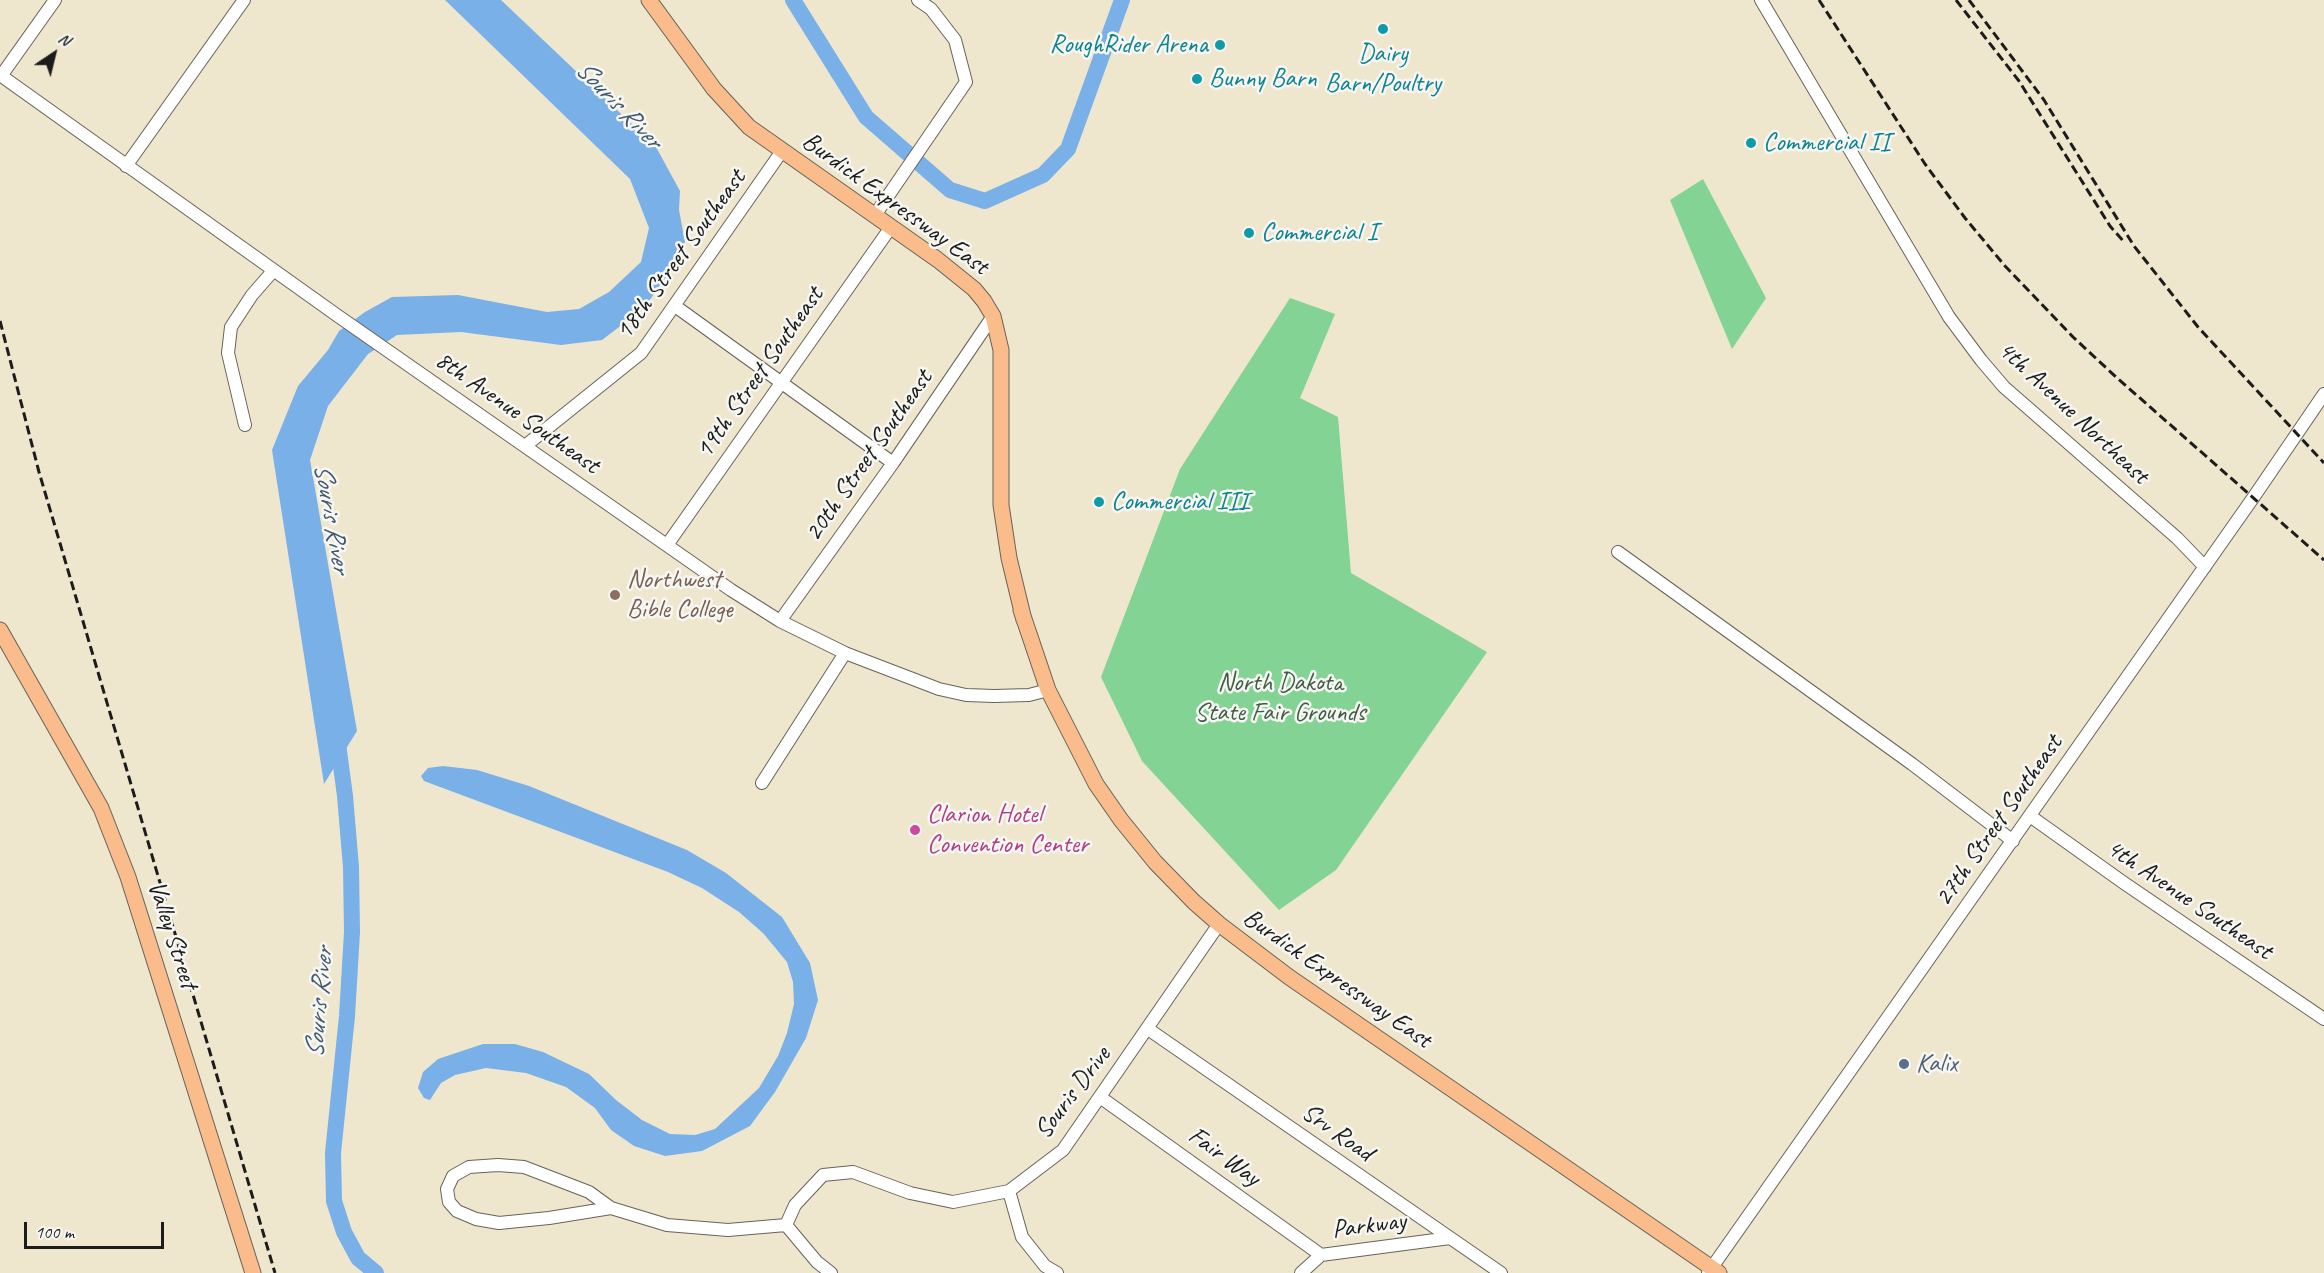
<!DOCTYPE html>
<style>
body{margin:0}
#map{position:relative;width:2324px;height:1273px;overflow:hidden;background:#efe6ce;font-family:Caveat,sans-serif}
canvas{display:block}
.north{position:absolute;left:24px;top:24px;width:60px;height:60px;-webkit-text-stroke:4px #f6f6f2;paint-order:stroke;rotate:35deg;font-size:16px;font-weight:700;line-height:24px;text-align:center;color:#1c1c1c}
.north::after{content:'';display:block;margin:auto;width:21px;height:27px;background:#1c1c1c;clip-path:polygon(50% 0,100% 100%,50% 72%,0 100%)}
.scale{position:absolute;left:24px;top:1222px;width:140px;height:27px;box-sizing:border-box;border:3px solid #1c1c1c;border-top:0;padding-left:8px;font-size:18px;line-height:21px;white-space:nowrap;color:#1c1c1c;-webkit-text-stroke:4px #f6f6f2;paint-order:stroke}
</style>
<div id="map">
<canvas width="2324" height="1273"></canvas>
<div class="north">N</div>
<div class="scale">100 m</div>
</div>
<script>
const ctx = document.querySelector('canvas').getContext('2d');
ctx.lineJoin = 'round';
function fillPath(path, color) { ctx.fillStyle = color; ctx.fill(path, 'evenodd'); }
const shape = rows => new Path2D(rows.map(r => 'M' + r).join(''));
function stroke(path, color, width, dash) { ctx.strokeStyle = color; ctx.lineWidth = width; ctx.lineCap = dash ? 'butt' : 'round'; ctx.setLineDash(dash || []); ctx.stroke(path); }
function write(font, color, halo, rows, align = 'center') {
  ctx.font = font + ' Caveat,sans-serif'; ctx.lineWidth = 5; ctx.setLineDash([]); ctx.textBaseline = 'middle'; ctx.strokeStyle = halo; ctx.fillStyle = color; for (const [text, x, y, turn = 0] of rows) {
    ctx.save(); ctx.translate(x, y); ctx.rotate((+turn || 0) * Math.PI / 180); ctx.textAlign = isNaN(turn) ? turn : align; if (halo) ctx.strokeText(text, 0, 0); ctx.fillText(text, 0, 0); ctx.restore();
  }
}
const green = shape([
 [1703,179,1766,298,1732,349,1670,200],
 [1290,298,1335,314,1300,398,1338,417,1351,573,1487,652,1336,870,1279,910,1142,761,1101,677,1180,469]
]);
const water = shape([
 [445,0,501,0,656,147,680,191,679,210,685,242,671,270,644,308,602,340,561,345,461,332,397,335,368,354,328,406,310,460,357,731,324,784,272,450,298,386,328,350,339,331,365,312,392,297,458,295,547,312,579,309,609,292,641,262,649,228,630,179],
 [443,766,477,770,529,786,687,850,726,873,782,917,810,963,818,1000,806,1038,775,1092,750,1126,702,1151,665,1156,634,1146,611,1130,595,1108,566,1087,526,1073,486,1068,455,1075,441,1083,430,1100,424,1098,418,1088,423,1072,438,1059,483,1044,515,1044,543,1052,589,1074,616,1100,642,1120,670,1134,695,1135,715,1129,759,1088,778,1056,787,1033,794,1004,793,982,787,962,763,933,739,912,702,888,668,872,424,781,421,776,428,768]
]);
const river = shape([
 [793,0,866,117,950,190,985,201,1043,175,1068,149,1122,0],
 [337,736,345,796,351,867,352,932,347,1016,333,1153,334,1201,344,1232,358,1258,376,1273]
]);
const minor = shape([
 [1761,0,1949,317,1981,360,2004,387,2177,538,2205,567],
 [0,75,338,316,731,590,780,621,845,653,939,689,966,695,994,696,1029,695,1048,690],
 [1,76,55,0],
 [126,166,244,0],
 [875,215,966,82,955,40,931,9,918,0],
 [675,306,893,463],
 [245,425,228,353,231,327,252,295,273,271],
 [525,446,641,353,782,151],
 [667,545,891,227],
 [1618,552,1912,764,2013,841],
 [780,621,893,463,993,316],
 [762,783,845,653],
 [2030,816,2124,883,2324,1019],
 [1148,1029,1501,1273],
 [1100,1097,1321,1255],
 [1009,1191,1022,1237,1045,1266,1057,1273],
 [611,1208,589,1192,524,1167,498,1165,469,1167,453,1176,447,1189,449,1202,457,1211,476,1219,499,1223,549,1218,611,1208,667,1225,728,1230,786,1225],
 [786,1225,795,1205,823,1175,853,1172,910,1193,953,1202,1009,1191,1063,1150,1219,924],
 [786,1225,817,1262,831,1273],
 [1301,1273,1321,1255,1450,1238],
 [1708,1273,2253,498,2324,394]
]);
const major = shape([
 [649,0,714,89,749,127,938,260,974,289,984,301,993,316,1001,350,1001,505,1009,558,1024,620],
 [1021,610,1048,690,1096,784,1121,820,1155,862,1194,902,1219,924,1289,977,1719,1273],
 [0,630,101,808,128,877,253,1273]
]);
const rail = shape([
 [1819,0,1925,164,1965,218,2005,266,2073,337,2116,377,2324,560],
 [1956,0,2019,81,2110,226,2125,243],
 [1969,0,2044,100,2134,246,2198,327,2324,463],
 [0,321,39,472,275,1273]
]);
const markers = [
 [1383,29,6,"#0f9aa8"],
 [1220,45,6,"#0f9aa8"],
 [1197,79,6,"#0f9aa8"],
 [1751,143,6,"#0f9aa8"],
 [1249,233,6,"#0f9aa8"],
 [1099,502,6,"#0f9aa8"],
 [615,595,6,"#8d6e63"],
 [915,830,6,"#d1479c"],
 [1904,1064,6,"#5c6f8a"]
];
const cultureNames = [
 ["RoughRider Arena",1208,45,"right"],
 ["Dairy",1383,54,"center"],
 ["Barn/Poultry",1383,84,"center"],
 ["Bunny Barn",1209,79],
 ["Commercial II",1763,143],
 ["Commercial I",1261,233],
 ["Commercial III",1111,502]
];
const streetNames = [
 ["Burdick Expressway East",895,204,36],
 ["18th Street Southeast",681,255,-54],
 ["19th Street Southeast",760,373,-55],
 ["8th Avenue Southeast",517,413,35],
 ["4th Avenue Northeast",2073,413,43],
 ["20th Street Southeast",869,456,-55],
 ["27th Street Southeast",1999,821,-55],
 ["4th Avenue Southeast",2189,900,34],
 ["Valley Street",172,935,72],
 ["Burdick Expressway East",1337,979,35],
 ["Souris Drive",1073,1093,-53],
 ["Srv Road",1337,1133,35],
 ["Fair Way",1224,1157,36],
 ["Parkway",1369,1226,-7]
];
const educationNames = [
 ["Northwest",627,580],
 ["Bible College",627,610]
];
const parkNames = [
 ["North Dakota",1280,683],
 ["State Fair Grounds",1280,713]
];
const hotelNames = [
 ["Clarion Hotel",927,815],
 ["Convention Center",927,845]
];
const serviceNames = [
 ["Kalix",1916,1064]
];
const waterNames = [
 ["Souris River",618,105,46],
 ["Souris River",331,518,80],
 ["Souris River",320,1003,-85]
];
fillPath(green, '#82d394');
fillPath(water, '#79b0e8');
stroke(river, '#79b0e8', 16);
stroke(minor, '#66635a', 14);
stroke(major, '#66635a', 17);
stroke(minor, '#fff', 12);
stroke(major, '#f9bc8a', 15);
stroke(rail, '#1c1c1c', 3, [9, 4.5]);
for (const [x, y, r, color] of markers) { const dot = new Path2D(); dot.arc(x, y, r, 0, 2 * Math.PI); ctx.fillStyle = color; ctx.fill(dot); stroke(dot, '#f6f6f2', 2); }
write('26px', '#0d838f', '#f6f6f2', cultureNames, 'left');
write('26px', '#1c1c1c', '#f6f6f2', streetNames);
write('26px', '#785e54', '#f6f6f2', educationNames, 'left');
write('26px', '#405c46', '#f6f6f2', parkNames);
write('26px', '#b23c85', '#f6f6f2', hotelNames, 'left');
write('26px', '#4e5e75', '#f6f6f2', serviceNames, 'left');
write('italic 27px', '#41576e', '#f6f6f2', waterNames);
</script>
